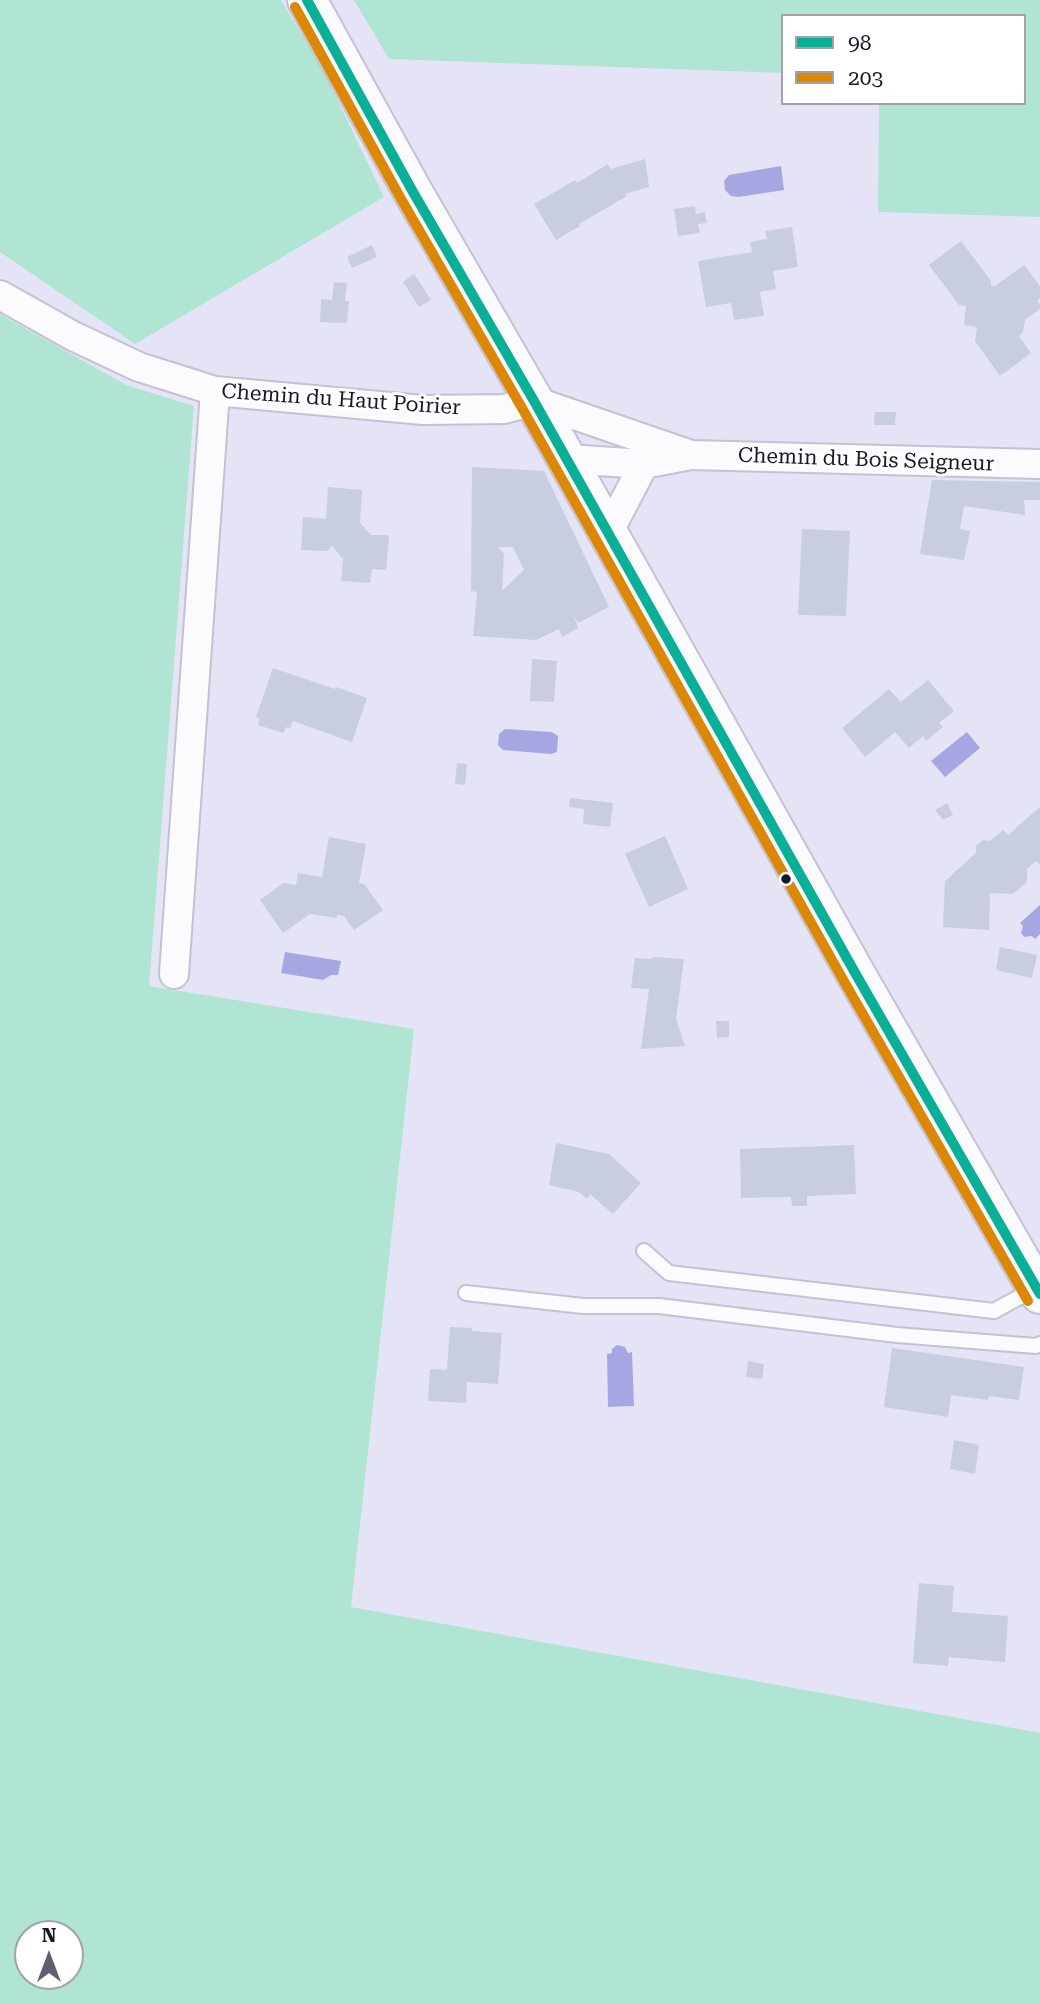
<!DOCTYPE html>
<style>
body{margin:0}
#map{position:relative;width:1040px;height:2004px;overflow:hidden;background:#e4e4f6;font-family:"Roboto Serif",serif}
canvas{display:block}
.legend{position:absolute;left:781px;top:14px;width:245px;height:91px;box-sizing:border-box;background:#fff;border:2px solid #a2a2aa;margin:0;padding:9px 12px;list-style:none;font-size:21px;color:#17172a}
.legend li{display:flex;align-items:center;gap:14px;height:35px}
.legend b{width:35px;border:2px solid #a2a2aa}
.north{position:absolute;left:14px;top:1920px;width:70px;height:70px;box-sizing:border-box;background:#fff;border:2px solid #a2a2aa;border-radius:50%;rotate:0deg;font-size:19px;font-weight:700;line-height:28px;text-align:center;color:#17172a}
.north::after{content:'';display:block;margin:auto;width:24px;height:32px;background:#5f5f71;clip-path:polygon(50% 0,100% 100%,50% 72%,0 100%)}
</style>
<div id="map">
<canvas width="1040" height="2004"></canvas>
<ul class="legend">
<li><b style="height:9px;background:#09af96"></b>98</li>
<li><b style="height:9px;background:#dc8706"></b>203</li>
</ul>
<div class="north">N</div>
</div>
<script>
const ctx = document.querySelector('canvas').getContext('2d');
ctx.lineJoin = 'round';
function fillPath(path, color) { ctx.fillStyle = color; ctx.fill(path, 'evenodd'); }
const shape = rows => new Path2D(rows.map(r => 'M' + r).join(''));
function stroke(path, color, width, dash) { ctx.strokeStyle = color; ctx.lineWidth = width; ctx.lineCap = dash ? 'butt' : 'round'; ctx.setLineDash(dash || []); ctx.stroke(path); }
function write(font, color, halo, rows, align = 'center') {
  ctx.font = font + ' "Roboto Serif",serif'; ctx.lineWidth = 6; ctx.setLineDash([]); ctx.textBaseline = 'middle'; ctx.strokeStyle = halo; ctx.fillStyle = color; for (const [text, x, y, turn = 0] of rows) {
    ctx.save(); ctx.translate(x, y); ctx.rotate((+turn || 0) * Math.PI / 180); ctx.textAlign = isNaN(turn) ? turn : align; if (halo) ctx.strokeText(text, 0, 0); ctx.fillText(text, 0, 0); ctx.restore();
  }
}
const green = shape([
 [0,0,281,0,325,74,384,197,135,344,0,252],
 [354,0,1040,0,1040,217,878,212,879,103,1024,103,1024,16,783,16,783,73,389,59],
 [0,314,126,385,194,406,149,986,414,1029,351,1607,1040,1733,1040,2004,0,2004],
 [70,1934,70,1976,28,1976,28,1934]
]);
const water = shape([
 [781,166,784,190,738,197,731,196,725,190,724,181,729,175],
 [505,729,552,732,558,736,557,752,551,754,503,750,498,745,499,734],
 [967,732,980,748,945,777,931,761],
 [1040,905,1040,934,1035,939,1032,936,1024,937,1021,933,1023,926,1020,923],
 [285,952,341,961,338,975,331,975,323,980,281,973],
 [617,1345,625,1347,628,1353,632,1352,634,1406,608,1407,607,1354,612,1353,612,1349]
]);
const building = shape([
 [645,159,649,187,625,194,627,196,579,224,580,226,556,240,534,204,575,180,577,183,608,164,611,169],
 [695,206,696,214,705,212,707,223,698,224,700,233,678,236,674,209],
 [792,227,798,267,773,271,776,289,760,292,764,316,734,320,731,303,706,307,698,261,752,252,750,242,767,239,765,231],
 [961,241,991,281,991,286,995,286,1024,265,1040,286,1040,298,1037,301,1040,305,1040,309,1025,320,1023,332,1019,336,1031,353,1000,376,975,341,977,327,964,325,966,306,959,305,929,265],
 [372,245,377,257,352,268,347,257],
 [414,274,431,300,419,307,403,282],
 [334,282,347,283,345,301,349,301,347,323,320,322,321,299,332,300],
 [875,412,896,412,895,425,874,425],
 [472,467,544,471,609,607,578,623,573,614,578,628,562,637,559,629,536,640,473,636,477,592,471,591],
 [498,547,513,547,524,570,502,591,504,554],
 [932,480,1040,482,1040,500,1024,500,1025,515,964,506,960,529,970,531,964,560,920,554],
 [328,487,362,490,360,523,371,535,389,535,386,570,372,569,370,583,341,581,343,559,332,546,327,551,301,550,303,517,326,519],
 [802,529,850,531,846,616,798,615],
 [532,659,557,661,554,702,530,701],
 [273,668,335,689,336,687,367,698,352,742,293,721,290,729,286,727,283,733,258,725,260,719,256,717],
 [928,680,954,711,939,723,943,727,926,741,923,736,909,748,895,732,865,757,842,728,889,689,901,702],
 [457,763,467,764,465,785,455,784],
 [570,798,613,803,610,827,583,824,584,809,569,807],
 [947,803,953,815,943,820,935,810],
 [1040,807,1040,865,1036,861,1027,869,1027,882,1013,894,990,893,989,930,943,927,945,881,976,853,976,846,983,840,990,841,1003,830,1008,835],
 [665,836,688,889,649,907,625,854],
 [329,837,366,844,359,883,364,884,383,910,354,930,344,916,337,915,337,918,310,914,283,933,260,900,283,883,296,885,298,873,322,877],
 [1000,947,1037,955,1032,978,996,970],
 [653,957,684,959,676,1019,685,1046,641,1049,649,989,631,988,635,958,652,959],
 [716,1021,729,1021,729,1037,717,1038],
 [556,1143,609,1154,641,1183,613,1214,590,1194,587,1199,579,1192,549,1185],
 [854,1145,856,1194,807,1196,807,1206,792,1206,791,1197,741,1198,740,1149],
 [450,1327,472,1328,472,1331,502,1333,498,1384,467,1382,466,1403,428,1401,430,1369,447,1370],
 [892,1348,1024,1367,1019,1400,989,1396,988,1400,951,1395,948,1417,884,1407],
 [748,1361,764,1364,762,1379,746,1377],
 [954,1440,979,1445,975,1474,950,1469],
 [919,1583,954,1586,952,1612,1008,1616,1005,1662,949,1657,948,1666,913,1663]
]);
const service = shape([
 [644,1251,669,1273,994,1311,1036,1288],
 [466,1293,583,1306,659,1306,897,1335,1036,1346,1040,1344]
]);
const minor = shape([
 [0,295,73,336,139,367,215,391,423,410,504,409,534,401,691,455],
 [567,459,644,464,691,455,1040,464],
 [608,533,644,464],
 [174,974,215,391]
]);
const secondary = shape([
 [307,0,413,192,534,401,858,978,1040,1294]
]);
const bus1 = shape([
 [307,0,413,192,534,401,858,978,1040,1294]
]);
const bus2 = shape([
 [295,7,401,199,522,408,846,985,1028,1301]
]);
const markers = [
 [786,879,6,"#17172a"]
];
const streetNames = [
 ["Chemin du Haut Poirier",341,400,4],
 ["Chemin du Bois Seigneur",866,460,2]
];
fillPath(green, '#b0e5d4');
fillPath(water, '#a6a6e2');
fillPath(building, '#c8cddf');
stroke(service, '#c2c2d4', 18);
stroke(minor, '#c2c2d4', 32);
stroke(secondary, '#c2c2d4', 42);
stroke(service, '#fbfbfe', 14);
stroke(minor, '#fbfbfe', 28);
stroke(secondary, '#fbfbfe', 38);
stroke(bus1, '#09af96', 10);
stroke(bus2, '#dc8706', 10);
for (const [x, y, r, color] of markers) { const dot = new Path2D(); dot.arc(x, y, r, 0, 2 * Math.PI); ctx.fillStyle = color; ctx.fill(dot); stroke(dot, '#fff', 2.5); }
write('21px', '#17172a', '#fff', streetNames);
</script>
